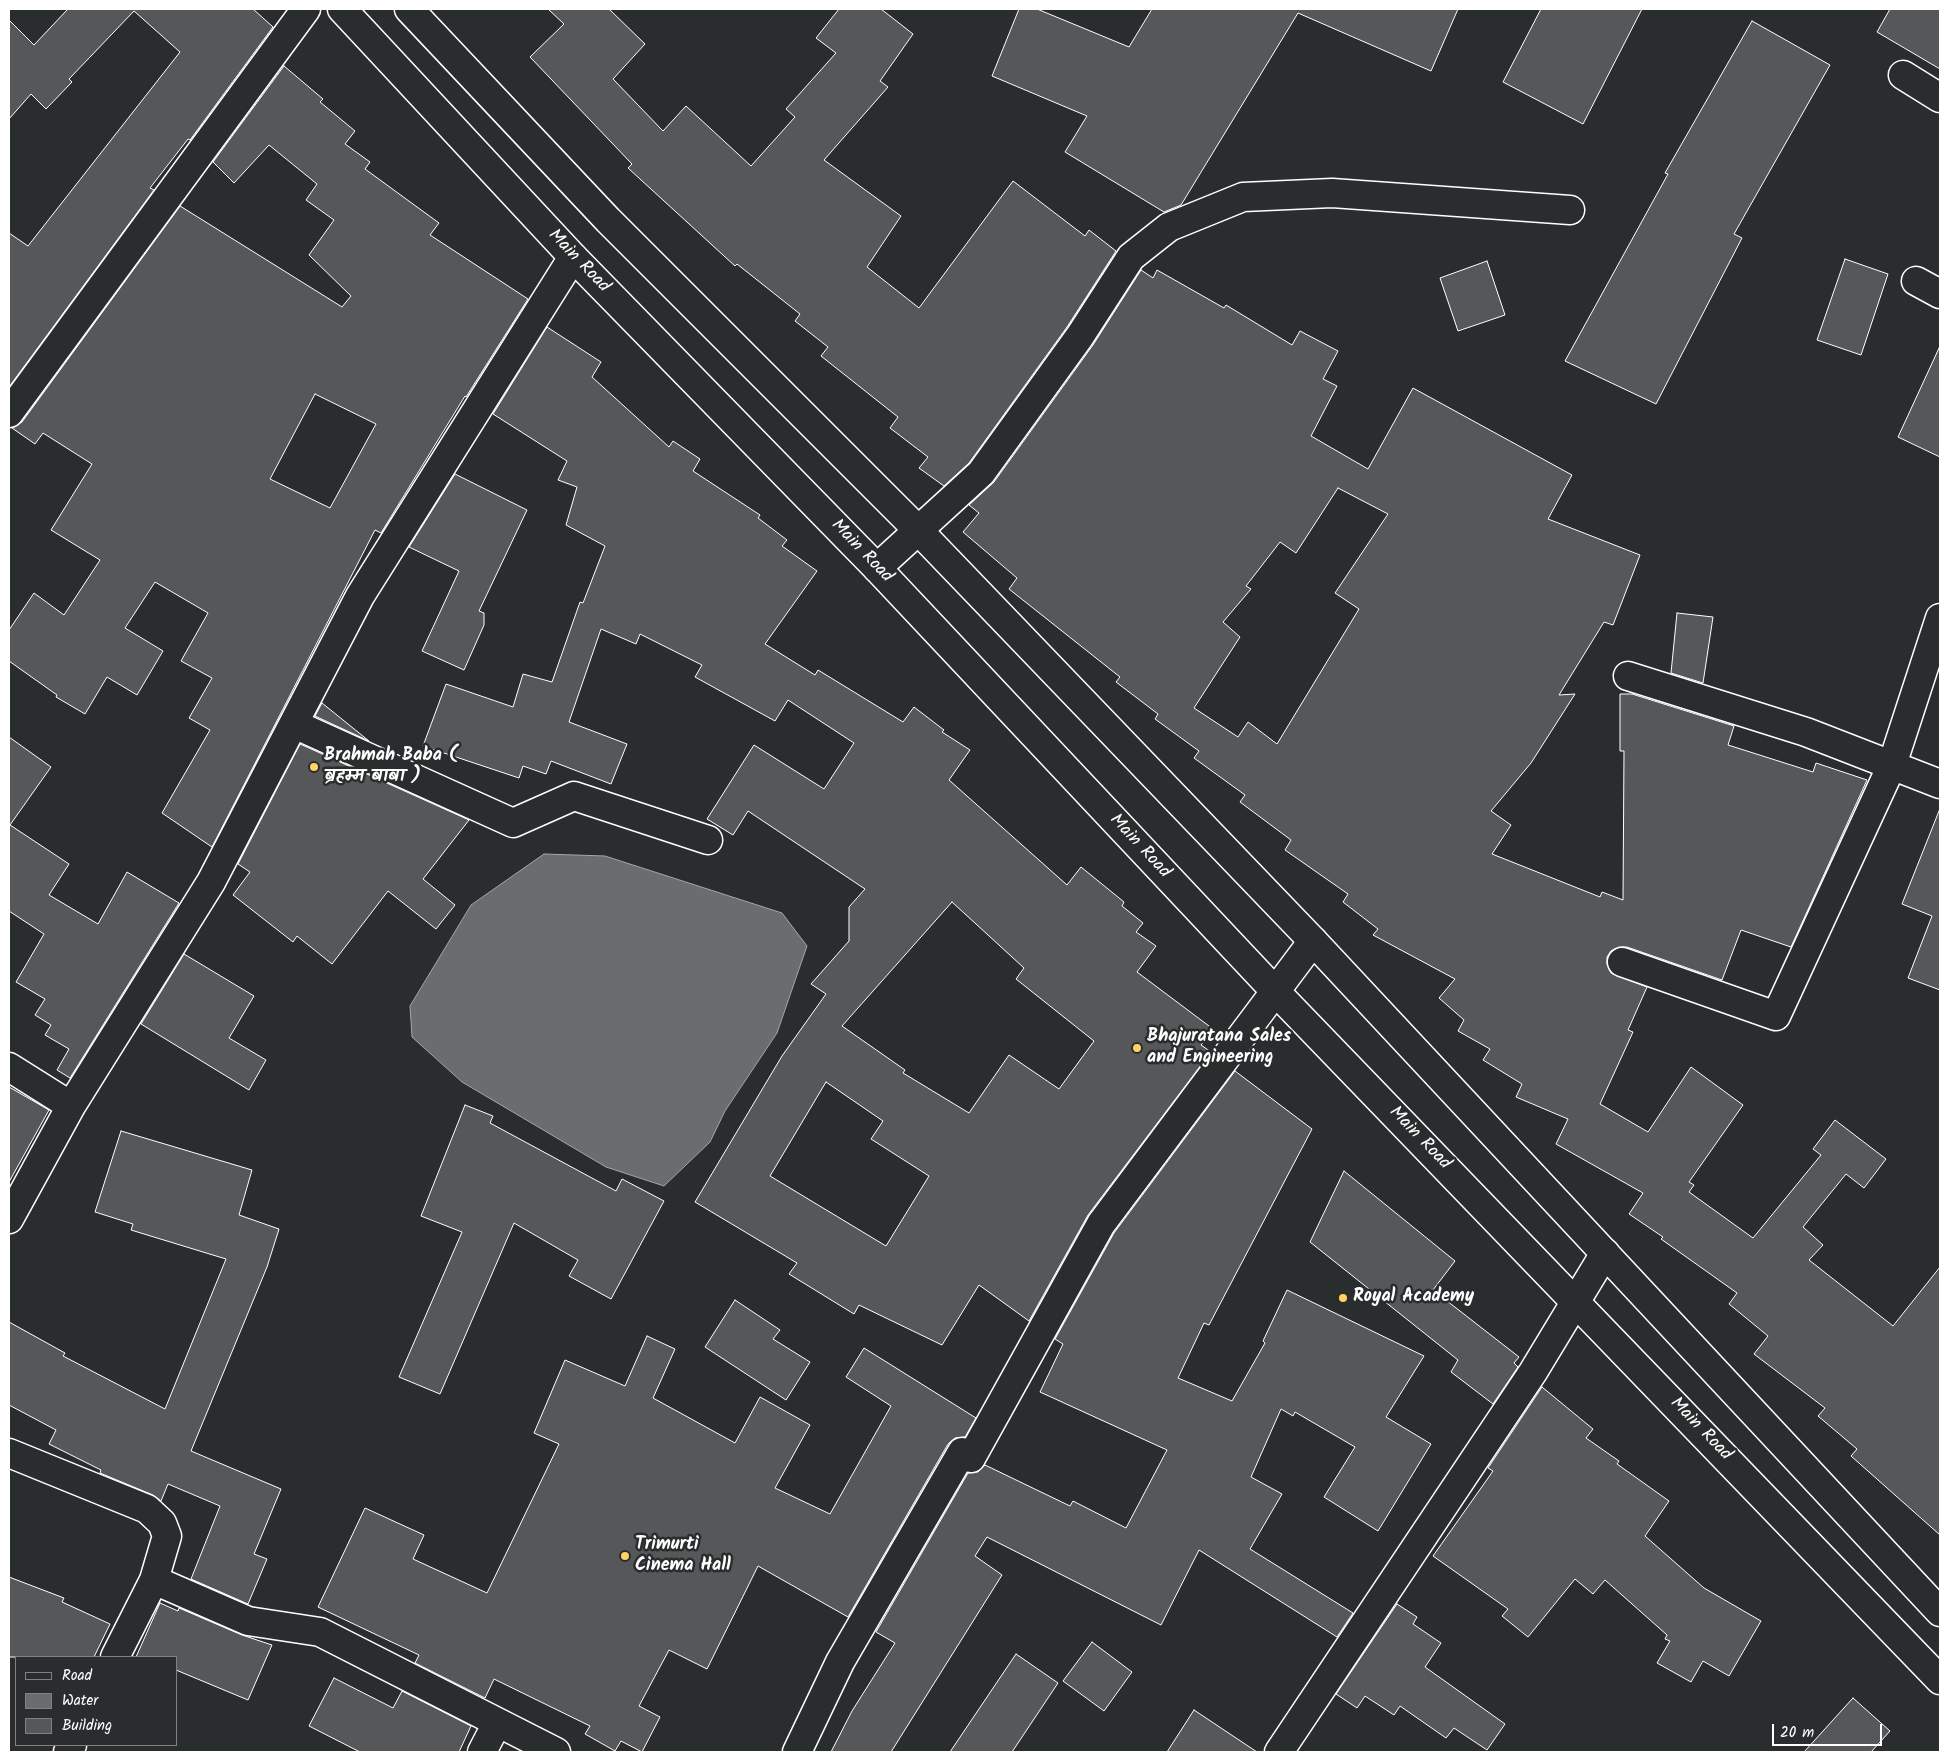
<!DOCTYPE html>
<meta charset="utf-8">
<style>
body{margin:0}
#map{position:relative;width:1949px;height:1761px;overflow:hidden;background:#2a2d2e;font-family:Kalam,sans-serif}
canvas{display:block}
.frame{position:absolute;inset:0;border:10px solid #fff;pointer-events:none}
.legend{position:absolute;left:15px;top:1656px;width:162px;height:90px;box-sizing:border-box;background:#2a2d2e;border:1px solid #7f8182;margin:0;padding:6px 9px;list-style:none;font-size:15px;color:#fff}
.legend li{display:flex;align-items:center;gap:10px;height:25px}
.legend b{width:25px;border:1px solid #7f8182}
.scale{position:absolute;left:1772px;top:1724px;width:110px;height:22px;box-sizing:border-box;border:2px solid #fff;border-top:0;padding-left:6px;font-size:15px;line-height:18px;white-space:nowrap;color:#fff;-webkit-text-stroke:4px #2a2d2e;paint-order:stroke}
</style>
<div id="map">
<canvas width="1949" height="1761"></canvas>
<div class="frame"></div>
<ul class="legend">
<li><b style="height:6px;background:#2a2d2e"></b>Road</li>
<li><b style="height:14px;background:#6a6c6d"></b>Water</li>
<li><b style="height:14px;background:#555758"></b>Building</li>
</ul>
<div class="scale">20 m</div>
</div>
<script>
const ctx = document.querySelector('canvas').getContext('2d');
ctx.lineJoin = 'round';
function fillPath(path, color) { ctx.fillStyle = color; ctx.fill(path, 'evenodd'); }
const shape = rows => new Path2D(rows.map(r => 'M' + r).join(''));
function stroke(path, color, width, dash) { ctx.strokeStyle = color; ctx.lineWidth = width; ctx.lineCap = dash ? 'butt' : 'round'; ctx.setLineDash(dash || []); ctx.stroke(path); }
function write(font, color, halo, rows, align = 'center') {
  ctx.font = font + ' Kalam,"Playpen Sans Deva",sans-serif'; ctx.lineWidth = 5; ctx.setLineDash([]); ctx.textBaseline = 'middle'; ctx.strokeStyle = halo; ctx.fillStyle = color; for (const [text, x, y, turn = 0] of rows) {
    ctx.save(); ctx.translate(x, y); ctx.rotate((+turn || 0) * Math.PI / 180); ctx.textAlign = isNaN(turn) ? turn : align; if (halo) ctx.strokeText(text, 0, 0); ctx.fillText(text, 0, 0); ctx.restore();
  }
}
const water = shape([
 [544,854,605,856,782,913,807,946,777,1033,725,1111,710,1142,664,1186,606,1167,462,1082,412,1037,410,1006,471,905,544,854]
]);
const building = shape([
 [68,9,253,9,273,27,190,140,188,139,150,188,154,190,9,387,9,233,28,246,180,52,134,11,69,79,72,82,46,109,31,94,9,119,9,20,34,45,68,9],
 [548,9,609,9,645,44,613,79,663,131,686,106,751,166,795,117,786,109,836,53,816,38,839,9,881,9,913,34,880,81,888,87,824,160,901,216,867,267,919,308,1013,181,1085,236,1089,230,1116,251,1067,327,969,463,944,486,919,468,928,457,890,428,898,417,821,356,828,347,795,321,800,314,737,264,735,266,628,168,632,164,530,57,564,24,548,9],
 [1019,9,1037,9,1129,47,1152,9,1458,9,1431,71,1298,13,1181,205,1164,212,1065,152,1087,116,992,76,1019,9],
 [1541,9,1642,9,1583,124,1503,82,1541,9],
 [1890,9,1940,9,1940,69,1877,32,1890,9],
 [1752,21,1830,65,1734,234,1742,238,1656,404,1565,361,1668,174,1665,173,1752,21],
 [284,66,323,99,320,102,355,131,345,144,370,162,365,169,439,223,430,235,528,299,466,397,465,396,381,533,375,530,212,847,162,813,210,730,189,718,212,678,181,661,208,613,155,582,125,628,163,651,137,695,107,677,85,714,56,697,57,695,9,661,9,630,34,593,64,615,100,560,51,530,92,464,43,433,35,444,12,428,22,422,180,206,342,307,351,296,309,255,334,220,306,200,317,184,269,145,234,183,213,162,284,66],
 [315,394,376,424,330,508,270,479,315,394],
 [1845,259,1888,274,1861,355,1817,340,1845,259],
 [1487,261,1505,315,1458,331,1440,278,1487,261],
 [1141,270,1153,278,1157,270,1224,308,1226,305,1292,345,1300,331,1338,351,1323,379,1337,386,1311,436,1368,469,1413,388,1572,475,1548,519,1640,555,1613,625,1604,622,1559,695,1575,694,1531,763,1491,811,1511,825,1492,854,1600,897,1602,892,1623,900,1624,751,1620,751,1620,694,1632,694,1734,726,1728,745,1813,772,1816,763,1867,780,1791,947,1741,930,1722,980,1627,947,1619,947,1611,951,1607,957,1607,964,1611,973,1647,987,1628,1030,1633,1032,1600,1104,1648,1132,1691,1067,1743,1105,1689,1182,1694,1185,1689,1192,1753,1238,1821,1155,1813,1149,1835,1120,1886,1159,1864,1188,1846,1174,1803,1227,1823,1245,1809,1260,1893,1326,1940,1267,1940,1535,1851,1456,1857,1449,1818,1416,1825,1408,1754,1354,1768,1336,1729,1304,1737,1293,1661,1239,1663,1237,1629,1214,1643,1193,1556,1144,1568,1119,1516,1097,1522,1084,1483,1060,1490,1049,1458,1031,1464,1020,1439,998,1455,979,1373,935,1378,929,1343,902,1348,894,1285,850,1291,840,1240,802,1245,795,1194,758,1199,751,1155,719,1158,714,1116,682,1120,677,1009,589,1017,578,963,532,979,513,969,505,994,482,1093,345,1141,270],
 [1338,488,1388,514,1335,593,1359,609,1277,744,1248,722,1238,737,1194,708,1240,637,1223,622,1251,589,1246,586,1280,542,1296,553,1338,488],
 [547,327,601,362,592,377,669,447,673,441,700,459,693,471,760,515,758,518,787,540,782,546,817,571,765,644,815,675,818,670,903,722,914,707,944,730,942,732,970,750,949,780,1067,885,1081,867,1124,902,1122,906,1143,923,1136,932,1156,946,1137,972,1213,1029,1201,1045,1211,1052,1088,1215,1029,1321,979,1285,942,1345,859,1305,854,1314,789,1274,797,1263,695,1202,782,1056,826,994,811,984,849,941,849,907,865,889,748,811,733,835,707,819,754,745,824,789,854,743,788,700,775,721,695,677,702,665,640,634,636,644,601,629,569,722,627,744,611,784,551,761,546,774,523,766,519,778,423,746,446,684,513,707,523,674,552,682,580,602,583,603,605,546,566,525,577,487,558,480,567,461,493,414,547,327],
 [952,902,1024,968,1016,979,1094,1041,1059,1089,1009,1055,969,1113,903,1073,905,1070,842,1026,952,902],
 [826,1082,883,1121,871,1139,929,1176,886,1246,770,1176,826,1082],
 [1940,346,1940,457,1898,437,1940,346],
 [455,474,527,510,479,611,484,613,484,625,464,670,422,651,459,571,409,547,455,474],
 [1677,613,1713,617,1703,683,1671,673,1677,613],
 [322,703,369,741,315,716,322,703],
 [9,737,51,767,10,825,69,864,49,895,98,924,127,872,179,903,70,1078,57,1070,69,1049,45,1035,51,1025,35,1015,45,999,16,982,44,934,9,911,9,737],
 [300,744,469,820,423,879,455,905,436,929,388,891,332,964,297,936,293,942,233,895,250,872,238,864,300,744],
 [1939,811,1940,812,1940,990,1908,978,1932,916,1902,904,1939,811],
 [184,954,254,996,229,1038,266,1060,249,1090,141,1024,184,954],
 [1235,1071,1312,1129,1209,1325,1204,1323,1178,1378,1232,1401,1265,1343,1263,1341,1287,1290,1424,1356,1386,1417,1431,1444,1378,1531,1324,1497,1355,1447,1295,1412,1293,1416,1281,1409,1251,1477,1282,1494,1250,1549,1353,1613,1337,1637,1199,1550,1161,1625,987,1537,975,1556,1002,1575,891,1752,831,1752,852,1711,895,1643,876,1632,968,1473,978,1472,985,1465,1070,1506,1073,1501,1126,1528,1167,1450,1040,1392,1063,1344,1055,1339,1114,1233,1235,1071],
 [9,1087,49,1110,9,1182,9,1087],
 [465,1105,493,1116,490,1123,616,1191,622,1179,664,1201,611,1299,569,1276,578,1260,514,1223,440,1394,399,1377,462,1232,421,1216,465,1105],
 [121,1131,252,1170,239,1215,279,1229,267,1267,191,1451,281,1489,254,1554,267,1559,248,1604,191,1579,220,1506,168,1484,161,1501,153,1495,100,1473,101,1470,49,1444,56,1430,9,1405,9,1322,65,1353,63,1356,165,1409,226,1259,131,1230,133,1224,95,1212,121,1131],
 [1344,1171,1455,1261,1433,1290,1519,1357,1514,1363,1518,1367,1493,1404,1451,1372,1458,1360,1310,1242,1344,1171],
 [735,1300,780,1330,773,1339,810,1362,786,1400,705,1347,735,1300],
 [647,1336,675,1349,653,1398,735,1443,760,1397,810,1425,775,1488,830,1514,891,1406,846,1377,864,1348,976,1418,965,1437,955,1438,948,1444,848,1617,758,1566,707,1669,669,1650,639,1706,660,1717,642,1752,621,1741,615,1751,585,1734,590,1726,494,1679,485,1698,415,1663,419,1655,318,1607,365,1508,424,1535,413,1559,487,1593,559,1444,534,1433,565,1360,625,1386,647,1336],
 [1542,1387,1593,1429,1586,1438,1619,1461,1617,1464,1669,1501,1645,1536,1704,1588,1761,1621,1729,1676,1703,1661,1691,1682,1657,1663,1670,1641,1665,1639,1667,1635,1605,1580,1593,1594,1575,1579,1528,1637,1502,1616,1508,1609,1433,1556,1493,1471,1488,1468,1542,1387],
 [9,1577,64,1598,62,1602,110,1624,94,1657,9,1657,9,1577],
 [160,1603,178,1611,179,1608,242,1635,272,1645,248,1700,176,1670,176,1657,136,1657,160,1603],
 [1397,1604,1417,1617,1413,1624,1441,1643,1425,1667,1505,1724,1487,1750,1454,1728,1446,1738,1400,1706,1394,1715,1365,1696,1357,1708,1336,1694,1397,1604],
 [1092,1642,1132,1672,1104,1711,1063,1681,1092,1642],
 [1016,1654,1058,1683,1012,1752,950,1752,1016,1654],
 [334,1678,393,1708,402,1691,471,1726,459,1752,360,1752,309,1726,334,1678],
 [1853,1698,1890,1731,1871,1752,1804,1752,1853,1698],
 [1194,1710,1257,1752,1167,1752,1194,1710]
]);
const minor = shape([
 [1903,75,1940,98],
 [1916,281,1940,294],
 [9,413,306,9],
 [877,568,981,473,1080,336,1131,257,1169,227,1243,197,1332,193,1570,210],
 [1628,676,1806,732,1940,784],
 [294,724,513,823,574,796,708,840],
 [1622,962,1776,1016,1892,765,1940,618],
 [9,1067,71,1106],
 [9,1219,71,1106,211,882,360,596,573,257],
 [9,1453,147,1509,162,1523,167,1536,154,1580,115,1657],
 [154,1580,248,1621,320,1632,556,1752],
 [68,1752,72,1745],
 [482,1752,497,1723],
 [797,1752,840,1662,962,1452,971,1458,1101,1224,1313,941],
 [1279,1752,1533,1372,1605,1253]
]);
const primary = shape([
 [342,9,573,257,877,568,1275,991,1940,1680],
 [409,9,608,220,917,529,1313,941,1940,1612]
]);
const markers = [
 [314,767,5,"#ffd166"],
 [1137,1048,5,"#ffd166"],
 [1343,1298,5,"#ffd166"],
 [625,1556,5,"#ffd166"]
];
const streetNames = [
 ["Main Road",578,262,46],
 ["Main Road",861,552,46],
 ["Main Road",1139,847,47],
 ["Main Road",1419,1139,46],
 ["Main Road",1700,1430,46]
];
const poiNames = [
 ["Brahmah Baba (",324,757],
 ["ब्रहम्म बाबा )",324,778],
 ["Bhajuratana Sales",1147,1038],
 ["and Engineering",1147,1059],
 ["Royal Academy",1353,1298],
 ["Trimurti",635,1546],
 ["Cinema Hall",635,1567]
];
fillPath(water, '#6a6c6d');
stroke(water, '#a6a7a7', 1);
fillPath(building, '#555758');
stroke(building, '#fff', 1);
stroke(minor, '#fff', 31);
stroke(primary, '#fff', 31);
stroke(minor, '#2a2d2e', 28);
stroke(primary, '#2a2d2e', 28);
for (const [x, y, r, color] of markers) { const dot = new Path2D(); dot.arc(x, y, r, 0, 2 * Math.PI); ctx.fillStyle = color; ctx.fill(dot); stroke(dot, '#2a2d2e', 2); }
write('18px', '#fff', '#2a2d2e', streetNames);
write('bold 18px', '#fff', '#2a2d2e', poiNames, 'left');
</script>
